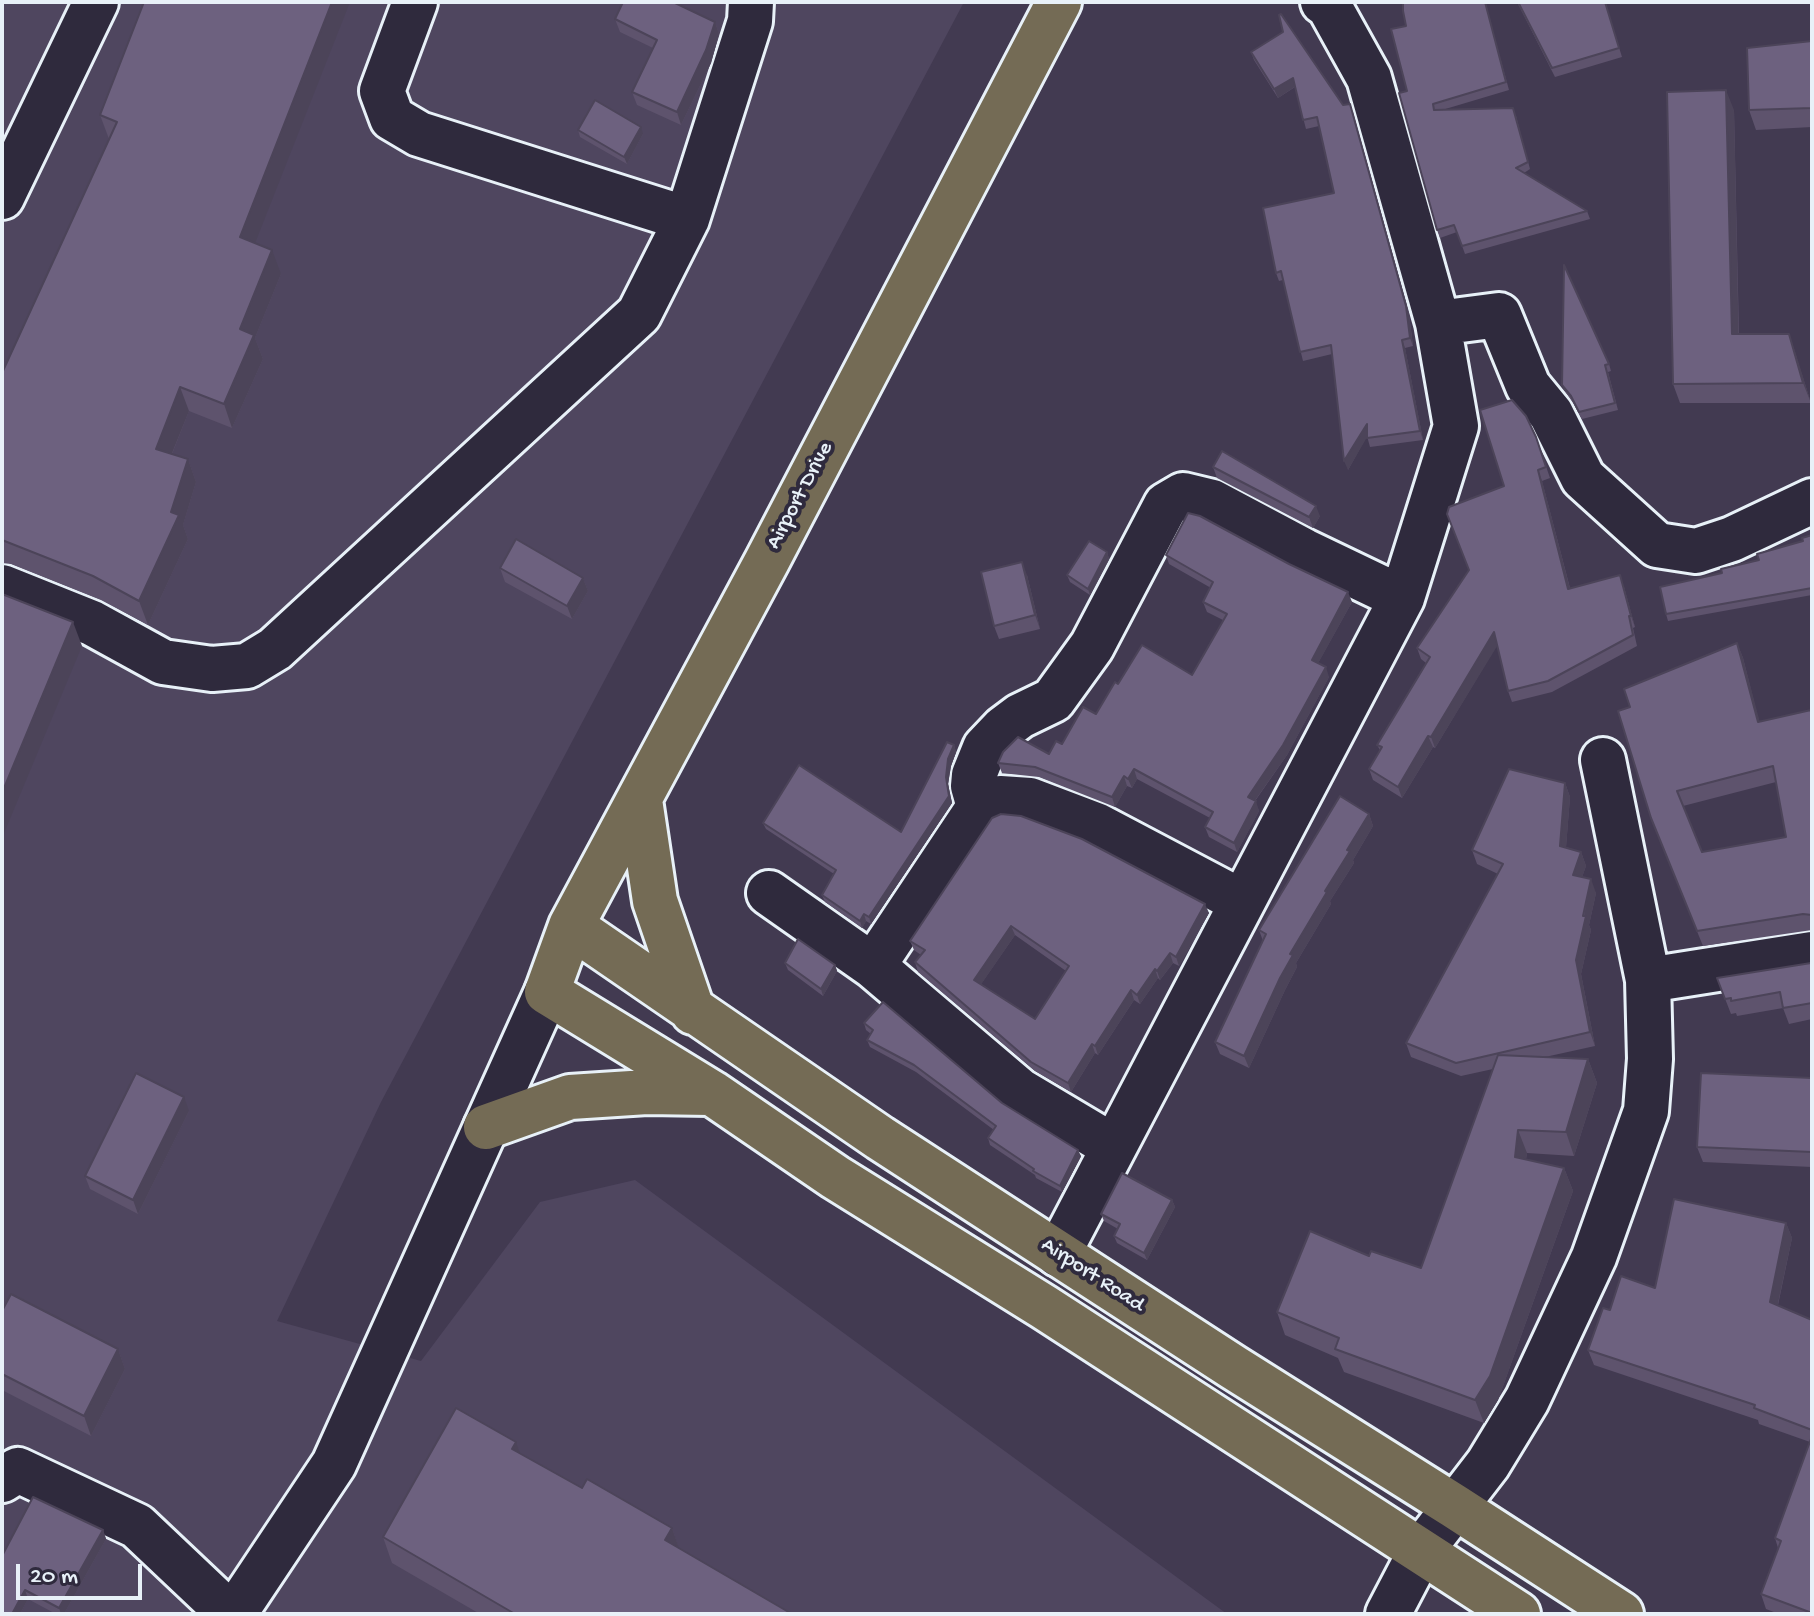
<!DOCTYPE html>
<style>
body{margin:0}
#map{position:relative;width:1814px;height:1616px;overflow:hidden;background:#423a51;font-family:"Gochi Hand",sans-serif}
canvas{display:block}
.frame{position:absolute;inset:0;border:4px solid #e8f1f8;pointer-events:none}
.scale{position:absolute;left:16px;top:1564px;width:126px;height:36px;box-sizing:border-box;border:4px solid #e8f1f8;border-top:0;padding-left:10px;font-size:24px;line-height:28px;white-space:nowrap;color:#e8f1f8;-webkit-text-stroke:6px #2f2a3d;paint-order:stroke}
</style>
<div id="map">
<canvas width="1814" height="1616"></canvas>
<div class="frame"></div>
<div class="scale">20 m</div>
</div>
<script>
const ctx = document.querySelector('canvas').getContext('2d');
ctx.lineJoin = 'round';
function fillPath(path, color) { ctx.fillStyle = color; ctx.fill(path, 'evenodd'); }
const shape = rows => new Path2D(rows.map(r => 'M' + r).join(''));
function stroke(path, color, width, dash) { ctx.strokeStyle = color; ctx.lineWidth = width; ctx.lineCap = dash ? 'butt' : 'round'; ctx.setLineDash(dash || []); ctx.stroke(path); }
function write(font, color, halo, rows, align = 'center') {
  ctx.font = font + ' "Gochi Hand",sans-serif'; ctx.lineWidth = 8; ctx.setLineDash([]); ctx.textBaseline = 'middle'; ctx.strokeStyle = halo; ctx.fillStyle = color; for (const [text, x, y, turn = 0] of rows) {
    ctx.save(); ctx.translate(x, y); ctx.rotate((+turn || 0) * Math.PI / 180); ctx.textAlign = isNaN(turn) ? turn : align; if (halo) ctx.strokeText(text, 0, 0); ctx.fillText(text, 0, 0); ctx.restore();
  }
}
const built = shape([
 [2,2,964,2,381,1102,277,1321,421,1361,540,1202,635,1180,1227,1614,2,1614]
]);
const minor = shape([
 [415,2,382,91,392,118,419,134,687,219],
 [2,197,96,2],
 [1438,323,1499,315,1528,386,1551,414,1583,478,1657,545,1696,551,1732,539,1812,501],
 [2,587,92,623,163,662,212,669,247,666,275,649,639,314,687,219,750,21,751,2],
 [979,807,1000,798,1030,800,1096,825,1242,902],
 [769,893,873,966,1020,1091,1114,1147],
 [873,966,979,807,973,786,974,775,985,748,1004,728,1020,716,1053,700,1092,646,1166,505,1183,495,1212,502,1304,551,1402,598],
 [1648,980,1812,954],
 [1058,1254,1402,598,1456,426,1438,323,1369,78,1329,6,1323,2],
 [2,1480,18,1470,137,1526,230,1614],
 [234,1614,334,1464,547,992],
 [1388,1614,1421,1551,1488,1464,1527,1400,1594,1257,1646,1111,1650,1059,1648,980,1603,760]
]);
const major = shape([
 [1059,2,767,561,571,926,547,992,712,1093,835,1177,1044,1307,1518,1614],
 [640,800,655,901,693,1012],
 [571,926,880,1138,1233,1367,1454,1506,1621,1614],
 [486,1127,570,1097,647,1092,710,1093]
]);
const wall = shape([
 [144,2,255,243,281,274,255,338,263,359,232,428,189,411,172,454,188,459,196,482,183,525,188,539,148,625,101,600,11,564,2,563,2,373,109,139,100,115],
 [1485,2,1509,90,1442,110,1516,116,1530,169,1524,173,1587,211,1590,219,1465,254,1457,232,1440,238,1437,230,1407,91,1406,26,1441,3],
 [1517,2,1605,2,1622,57,1555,77],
 [676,4,715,22,719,34,711,63,681,125,637,105,632,92,653,48,620,32,615,19],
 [1812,41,1812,127,1756,130,1749,110],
 [1251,52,1343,105,1353,112,1409,314,1413,346,1405,348,1423,440,1370,447,1367,436,1348,470,1332,354,1303,361,1283,280,1279,281,1276,273,1334,193,1319,126,1306,129,1295,87,1278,98,1254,60],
 [1734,110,1739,334,1789,334,1811,403,1680,403,1673,384],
 [578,130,643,134,627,164,580,137],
 [1609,364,1611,371,1608,372,1618,410,1582,419,1573,403,1565,391,1562,385],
 [1536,437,1550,478,1542,481,1570,588,1624,587,1635,627,1633,628,1637,646,1552,692,1512,702,1508,691,1497,645,1435,748,1433,747,1402,798,1373,780,1369,769,1380,750,1377,745,1426,663,1421,659,1417,648,1469,570,1504,486],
 [1213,467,1320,516,1313,528,1217,478],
 [1812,535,1812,595,1668,621,1666,614,1722,573,1759,560,1803,541],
 [1107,552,1109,559,1090,595,1070,582,1067,575],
 [1166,555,1352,602,1318,663,1329,677,1287,755,1255,801,1259,811,1237,852,1209,837,1205,827,1210,818,1137,779,1132,788,1127,786,1115,807,1039,777,1002,773,998,763,1049,754,1062,744,1096,714,1118,684,1192,675,1223,620,1207,612,1203,602,1211,588,1169,564],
 [500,568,583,578,588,591,572,619,505,582],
 [1027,575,1040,629,999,639,994,626],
 [1737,643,1743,658,1759,722,1812,712,1812,930,1703,946,1651,818,1630,707],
 [1776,782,1786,837,1702,852,1683,806],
 [954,745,956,752,951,766,948,784,952,803,871,924,866,921,862,928,825,902,822,895,834,874,766,829,763,823,901,832],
 [1565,783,1570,797,1566,847,1581,852,1586,866,1582,877,1596,893,1589,925,1591,930,1581,974,1595,1046,1545,1057,1588,1059,1597,1083,1574,1156,1527,1153,1526,1159,1564,1168,1573,1191,1498,1400,1484,1423,1344,1372,1338,1358,1285,1335,1277,1312,1369,1256,1421,1268,1493,1069,1461,1076,1411,1057,1406,1043,1498,874,1477,864,1472,850],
 [1369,814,1373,826,1353,860,1354,863,1330,901,1331,904,1296,963,1297,967,1285,990,1249,1068,1220,1054,1215,1042,1263,941,1259,930],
 [992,818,1209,913,1179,966,1173,963,1160,980,1158,978,1140,1004,1134,1000,1098,1055,1095,1053,1071,1092,1035,1071,918,972,915,962,921,955,914,950,910,941],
 [1015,935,1066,971,1035,1019,981,984],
 [785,963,835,965,837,971,823,996,788,970],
 [1812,963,1812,1019,1789,1024,1783,1008,1737,1016,1736,1013,1731,1014,1717,978],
 [864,1023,1002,1103,1081,1156,1062,1192,1036,1178,1035,1175,990,1145,988,1138,994,1130,916,1072,870,1047,867,1040,871,1034,866,1030],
 [1812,1078,1812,1167,1703,1162,1697,1147],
 [189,1111,138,1214,90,1189,85,1176],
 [1172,1200,1175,1207,1147,1260,1117,1243,1114,1236,1118,1229,1104,1221,1101,1214],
 [1786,1223,1792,1238,1778,1305,1812,1320,1812,1614,1779,1614,1766,1609,1761,1594,1778,1548,1775,1538,1810,1442,1759,1424,1758,1420,1594,1365,1588,1350,1610,1310],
 [2,1311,118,1349,125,1369,91,1436,2,1390],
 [520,1453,582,1488,672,1528,679,1549,792,1614,480,1614,392,1563,383,1537],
 [103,1530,106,1539,64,1614,56,1614,28,1599,20,1614,2,1614,2,1556]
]);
const shadedWall = shape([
 [332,2,350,2,248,261,240,237],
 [715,22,719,34,711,63,681,125,677,112],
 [1293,78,1296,86,1278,98,1274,89],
 [1726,90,1734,110,1739,354,1732,334],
 [1350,104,1409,314,1413,346,1410,338],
 [641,127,643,134,627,164,624,157],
 [272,250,281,274,255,338,263,359,232,428,224,404,240,329],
 [1789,334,1796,354,1811,403,1803,383],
 [1402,340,1405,348,1423,440,1420,431],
 [180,387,189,411,164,473,156,449],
 [1367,424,1370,432,1348,470,1344,461],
 [188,459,196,482,183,525,188,539,148,625,139,601,171,512],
 [1538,470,1542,481,1573,600,1568,589],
 [1316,506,1320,516,1313,528,1309,517],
 [1107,552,1109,559,1090,595,1088,589],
 [1022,562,1027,575,1040,629,1035,615],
 [1620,575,1624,587,1635,627,1631,616],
 [583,578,588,591,572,619,567,606],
 [1348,592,1352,602,1315,669,1312,660],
 [73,622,82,646,2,838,2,793],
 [1494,632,1499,643,1435,748,1431,737],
 [1737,643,1743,658,1764,738,1758,722],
 [1326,667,1329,677,1287,755,1251,806,1248,797],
 [1428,736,1433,747,1402,798,1398,787],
 [954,745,956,752,951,766,948,784,952,803,871,924,869,917,946,777,948,759],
 [1134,769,1137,779,1132,788,1128,779],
 [1124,776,1127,786,1115,807,1112,797],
 [1565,783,1570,797,1565,860,1560,846],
 [1256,801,1259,811,1237,852,1234,843],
 [1369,814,1373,826,1353,860,1354,863,1330,901,1331,904,1296,963,1297,967,1285,990,1249,1068,1244,1056,1290,954,1347,850],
 [1581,852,1586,866,1578,889,1573,875],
 [1591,879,1596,893,1589,925,1591,930,1581,974,1595,1046,1590,1032,1576,960],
 [1205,904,1209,913,1179,966,1176,957],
 [864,914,866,921,862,928,860,921],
 [1011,926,1015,935,978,989,974,980],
 [1170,953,1173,963,1160,980,1157,971],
 [835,965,837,971,823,996,821,989],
 [1155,969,1158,978,1140,1004,1137,995],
 [1131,990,1134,1000,1098,1055,1095,1046],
 [1092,1044,1095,1053,1071,1092,1068,1083],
 [1588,1059,1597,1083,1574,1156,1566,1132],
 [184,1097,189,1111,138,1214,133,1200],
 [1518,1130,1527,1153,1523,1180,1515,1157],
 [1078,1150,1081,1156,1062,1192,1060,1186],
 [1564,1168,1573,1191,1498,1400,1484,1423,1475,1400],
 [1172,1200,1175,1207,1147,1260,1144,1253],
 [1786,1223,1792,1238,1775,1317,1770,1302],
 [118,1349,125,1369,91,1436,84,1416],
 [516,1442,525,1468,512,1449],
 [672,1528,681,1554,665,1540],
 [103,1530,106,1539,64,1614,61,1614,59,1608],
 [25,1590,28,1599,20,1614,12,1614]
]);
const building = shape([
 [144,2,332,2,240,237,272,250,240,329,254,335,224,404,180,387,156,449,188,459,171,512,179,515,139,601,93,576,2,540,2,373,117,122,100,115,144,2],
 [623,2,673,2,715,22,706,50,677,112,632,92,657,40,615,19,623,2],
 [1403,2,1440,2,1440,3,1485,2,1506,82,1433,104,1434,110,1513,108,1528,162,1516,168,1587,211,1462,246,1454,225,1437,230,1399,93,1407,91,1391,29,1406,26,1403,11,1403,2],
 [1518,2,1605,2,1619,48,1552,68,1518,2],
 [1281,14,1343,105,1350,104,1406,306,1410,338,1402,340,1420,431,1367,438,1367,424,1344,461,1331,345,1300,352,1281,271,1276,273,1263,208,1334,193,1317,117,1303,120,1293,78,1274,89,1251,52,1283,32,1279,15,1281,14],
 [1812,41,1812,108,1749,110,1747,48,1812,41],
 [1726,90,1732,334,1789,334,1803,383,1673,384,1667,92,1726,90],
 [595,100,641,127,624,157,578,130,595,100],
 [1564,265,1609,364,1605,365,1615,403,1579,412,1571,396,1562,385,1564,265],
 [1512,400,1526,416,1536,437,1546,467,1538,470,1568,589,1620,575,1631,616,1629,616,1633,635,1548,681,1508,691,1494,632,1431,737,1428,736,1398,787,1369,769,1382,747,1377,745,1430,657,1417,648,1469,570,1447,514,1449,507,1504,486,1480,410,1512,400],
 [1222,451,1316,506,1309,517,1213,467,1222,451],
 [1188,513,1200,516,1289,564,1348,592,1312,660,1326,667,1283,745,1248,797,1256,801,1234,843,1205,827,1213,812,1134,769,1128,779,1124,776,1112,797,1035,767,998,763,1003,752,1018,737,1049,754,1056,741,1062,744,1083,707,1096,714,1115,682,1118,684,1142,645,1192,675,1227,614,1203,602,1213,582,1166,555,1188,513],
 [1812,535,1812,588,1666,614,1660,587,1722,573,1721,569,1759,560,1757,554,1803,541,1802,538,1812,535],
 [516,539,583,578,567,606,500,568,516,539],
 [1089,541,1107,552,1088,589,1067,575,1089,541],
 [1022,562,1035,615,994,626,981,572,1022,562],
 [2,594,73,622,2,793,2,594],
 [1737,643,1758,722,1811,710,1812,915,1803,914,1697,931,1651,818,1618,711,1630,707,1624,689,1737,643],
 [1773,766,1786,837,1702,852,1677,791,1773,766],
 [947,742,954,745,948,759,946,777,949,796,869,917,864,914,860,921,822,895,836,870,763,823,799,765,901,832,947,742],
 [1509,769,1565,783,1560,846,1581,852,1573,875,1591,879,1583,916,1586,916,1576,960,1590,1032,1456,1063,1406,1043,1503,864,1472,850,1509,769],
 [1340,796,1369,814,1347,850,1350,851,1325,891,1327,892,1290,954,1293,955,1280,978,1244,1056,1215,1042,1266,934,1259,930,1340,796],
 [1001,814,1021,816,1082,839,1205,904,1176,957,1170,953,1157,971,1155,969,1137,995,1131,990,1095,1046,1092,1044,1068,1083,1031,1062,915,962,925,950,910,941,992,818,1001,814],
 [1011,926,1069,966,1035,1019,974,980,1011,926],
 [798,939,835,965,821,989,785,963,798,939],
 [1811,963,1812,963,1812,1003,1783,1008,1780,992,1731,1001,1731,998,1725,999,1717,978,1811,963],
 [883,1002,1002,1103,1078,1150,1060,1186,1033,1171,1034,1169,988,1138,996,1126,914,1065,867,1040,873,1030,864,1023,883,1002],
 [1498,1055,1588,1059,1566,1132,1518,1130,1515,1157,1564,1168,1490,1376,1475,1400,1335,1349,1339,1338,1277,1312,1310,1231,1369,1256,1371,1251,1421,1268,1498,1055],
 [136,1073,184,1097,133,1200,85,1176,136,1073],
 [1701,1073,1812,1078,1812,1152,1697,1147,1701,1073],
 [1122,1173,1172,1200,1144,1253,1114,1236,1120,1224,1101,1214,1122,1173],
 [1674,1199,1786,1223,1770,1302,1812,1320,1812,1430,1754,1408,1755,1405,1588,1350,1603,1308,1610,1310,1621,1276,1655,1288,1674,1199],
 [11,1294,118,1349,84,1416,2,1374,2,1311,11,1294],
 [456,1408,516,1442,512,1449,582,1488,587,1479,672,1528,665,1540,792,1614,515,1614,383,1537,456,1408],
 [1812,1436,1812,1613,1761,1594,1781,1541,1775,1538,1812,1436],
 [33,1497,103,1530,59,1608,25,1590,12,1614,2,1614,2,1556,33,1497]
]);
const streetNames = [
 ["Airport Drive",801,496,-62],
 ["Airport Road",1092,1276,33]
];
fillPath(built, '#4f465f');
stroke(minor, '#e8f1f8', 50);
stroke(major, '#e8f1f8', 50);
stroke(minor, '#2f2a3d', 44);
stroke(major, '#746b55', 44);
fillPath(wall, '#5e536d');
fillPath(shadedWall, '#4c4459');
fillPath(building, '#6d617f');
stroke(building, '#4c4459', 2);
write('22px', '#e8f1f8', '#2f2a3d', streetNames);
</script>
